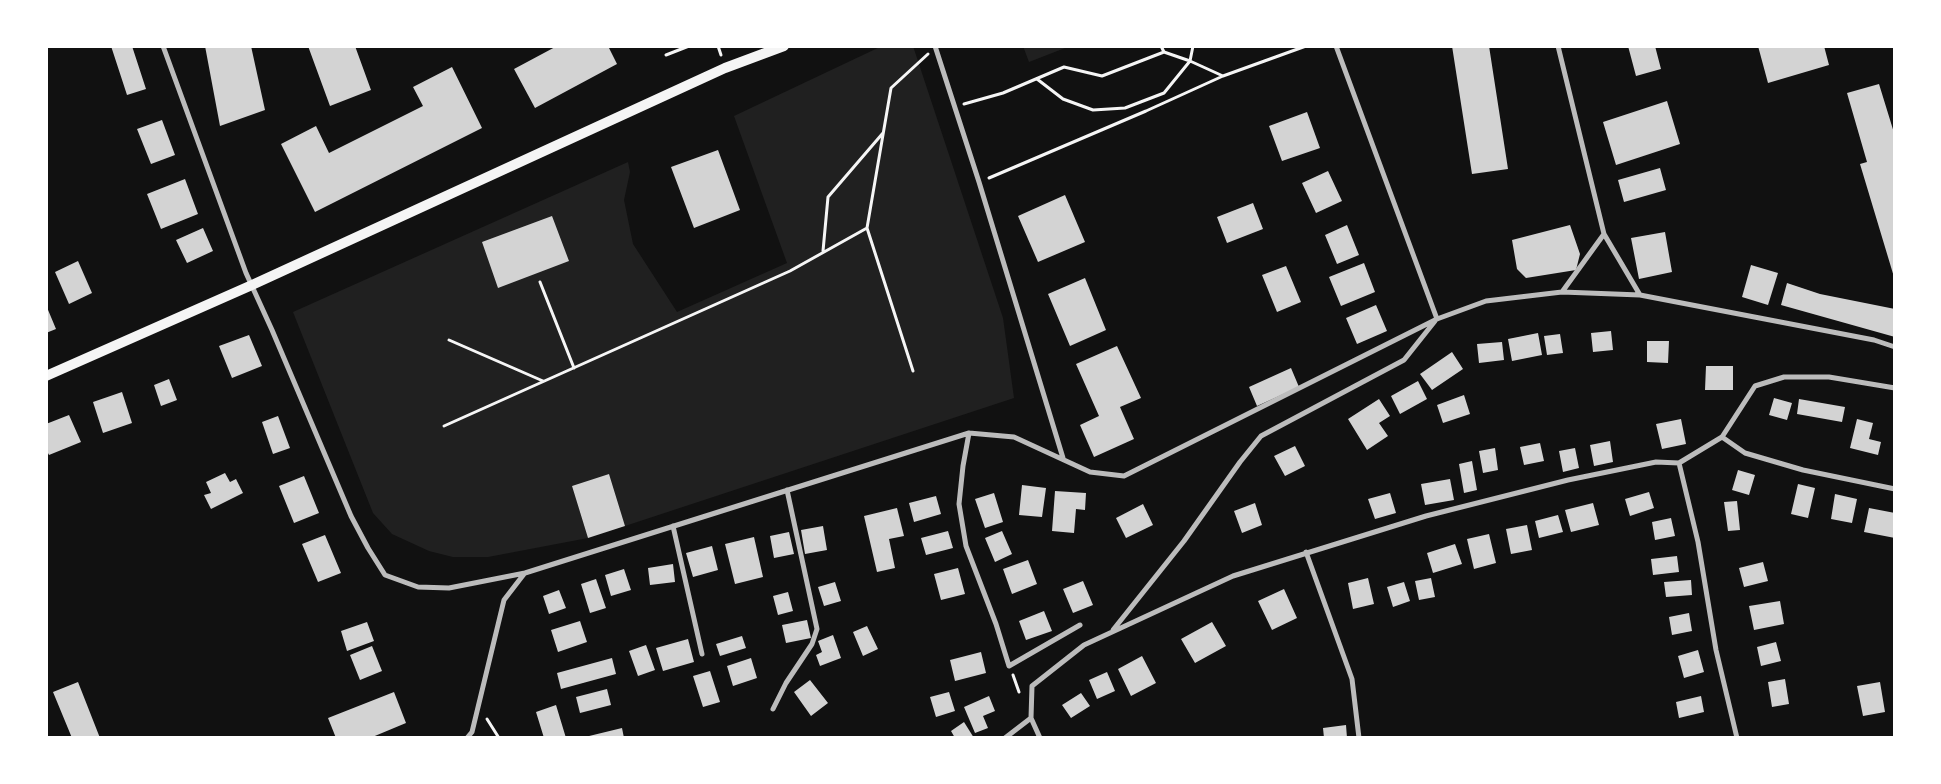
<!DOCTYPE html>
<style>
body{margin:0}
#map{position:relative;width:1941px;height:784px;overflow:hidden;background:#111;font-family:Lato,sans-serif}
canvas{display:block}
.frame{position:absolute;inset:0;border:48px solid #fff;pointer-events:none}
</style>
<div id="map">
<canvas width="1941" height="784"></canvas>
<div class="frame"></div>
</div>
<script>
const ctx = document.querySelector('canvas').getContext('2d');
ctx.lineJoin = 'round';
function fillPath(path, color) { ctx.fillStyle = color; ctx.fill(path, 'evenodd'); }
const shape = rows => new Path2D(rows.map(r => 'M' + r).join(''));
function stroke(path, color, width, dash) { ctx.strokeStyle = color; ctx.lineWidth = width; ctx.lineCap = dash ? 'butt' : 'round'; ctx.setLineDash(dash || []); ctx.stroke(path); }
const green = shape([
 [882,46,913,46,1003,318,1014,398,625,526,609,474,572,486,588,538,488,557,453,557,429,551,392,534,373,513,293,312,628,162,630,172,624,200,633,244,677,312,787,263,734,116],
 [1023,46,1065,46,1065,48,1029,62]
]);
const building = shape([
 [111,46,132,46,146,89,127,95],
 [205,46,251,46,265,110,220,126],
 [308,46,355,46,371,90,330,106],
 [557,46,608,46,617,64,535,108,514,69],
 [1452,46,1489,46,1508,169,1472,174],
 [1628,46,1655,46,1661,69,1636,76],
 [1758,46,1824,46,1829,65,1768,83],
 [452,67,482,128,315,212,281,144,316,126,329,153,423,106,413,87],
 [1879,84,1895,136,1894,277,1860,164,1867,162,1847,93],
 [1667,101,1680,144,1616,165,1603,122],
 [1307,112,1320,148,1282,161,1269,126],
 [162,120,175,155,151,164,137,129],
 [718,150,740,210,694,228,671,167],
 [1660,168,1666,190,1624,202,1618,180],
 [1328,171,1342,201,1316,213,1302,183],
 [185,179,198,214,161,229,147,194],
 [1065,195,1085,242,1038,262,1018,216],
 [1253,203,1263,229,1227,243,1217,217],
 [552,216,569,261,498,288,482,242],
 [1347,225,1359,255,1337,264,1325,235],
 [1570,225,1580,254,1576,270,1526,278,1517,269,1512,240],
 [203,228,213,251,187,263,176,240],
 [1665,232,1672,272,1639,279,1631,238],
 [78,261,92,293,69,304,55,272],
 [1364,263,1375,292,1341,306,1329,277],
 [1751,265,1778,273,1768,305,1742,297],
 [1286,266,1301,302,1277,312,1262,275],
 [1085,278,1106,330,1070,346,1048,294],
 [1787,283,1820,294,1895,309,1895,337,1781,305],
 [46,305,56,329,46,333],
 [1376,305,1387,331,1357,344,1346,318],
 [1611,331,1613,350,1593,352,1591,333],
 [1538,333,1542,355,1512,361,1508,339],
 [1560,334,1563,353,1547,355,1544,336],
 [249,335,262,366,232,378,219,346],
 [1647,341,1669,341,1668,363,1647,362],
 [1502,342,1504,360,1479,363,1477,344],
 [1117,346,1141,398,1120,407,1134,439,1094,457,1080,425,1099,416,1076,364],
 [1452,352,1463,369,1432,390,1420,374],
 [1706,366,1733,366,1733,390,1705,390],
 [1291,368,1299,387,1257,406,1249,387],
 [169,379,177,400,161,406,154,385],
 [1418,381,1427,399,1400,414,1391,396],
 [122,392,132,423,103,433,93,402],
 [1464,395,1470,414,1443,423,1437,405],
 [1774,398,1792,403,1787,420,1769,415],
 [1379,399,1390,416,1379,423,1388,436,1367,450,1348,419],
 [1799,399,1845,407,1842,422,1797,414],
 [69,415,81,442,49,455,46,449,46,424],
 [278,416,290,448,273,454,262,422],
 [1681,419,1686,444,1662,449,1656,424],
 [1857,419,1873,423,1869,439,1881,442,1878,455,1850,448],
 [1610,441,1613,462,1594,466,1590,445],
 [1540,443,1544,461,1524,465,1520,447],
 [1295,446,1305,466,1285,476,1274,456],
 [1495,448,1498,470,1483,473,1479,451],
 [1575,448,1579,468,1563,472,1559,451],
 [1472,461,1477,490,1464,493,1459,464],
 [1738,470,1755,475,1749,495,1732,490],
 [225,473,230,482,236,479,243,493,211,509,204,495,211,493,206,482],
 [609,474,625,526,588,538,572,486],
 [304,476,319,513,294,523,279,486],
 [1450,479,1454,500,1425,505,1421,484],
 [1798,484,1815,488,1808,518,1791,514],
 [1022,485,1046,488,1042,517,1019,515],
 [1055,491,1086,493,1085,510,1076,509,1074,533,1052,531],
 [1649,492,1654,508,1630,516,1625,499],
 [994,493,1003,522,985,528,975,499],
 [1390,493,1396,513,1375,519,1368,499],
 [1835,494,1857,499,1852,523,1831,519],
 [936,496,941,514,914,522,909,503],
 [1737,501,1740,530,1728,531,1724,502],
 [1255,503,1262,525,1242,533,1234,511],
 [1593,503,1599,525,1571,532,1565,510],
 [1143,504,1153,525,1126,538,1116,518],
 [897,508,904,536,889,539,895,568,877,572,864,516],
 [1869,508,1895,513,1895,538,1864,532],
 [1558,515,1563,532,1539,538,1535,521],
 [1671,518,1675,536,1655,540,1652,522],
 [1527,525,1532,550,1511,554,1506,529],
 [823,526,827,550,805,554,801,530],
 [948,531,953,548,926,555,921,538],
 [1002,531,1012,554,995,562,985,538],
 [789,532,794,554,774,558,770,536],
 [1489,534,1496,563,1474,569,1467,539],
 [325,535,341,573,318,582,302,544],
 [754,537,763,577,735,584,725,544],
 [1455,544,1462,564,1433,573,1427,553],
 [712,546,718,570,693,577,686,553],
 [1677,556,1679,572,1653,575,1651,559],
 [1028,560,1037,584,1012,594,1003,569],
 [1763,562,1768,581,1744,587,1739,568],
 [673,564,675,582,650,585,648,568],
 [958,568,965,594,941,600,934,574],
 [624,569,631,590,611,596,605,575],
 [1368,578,1374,604,1353,609,1348,583],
 [1431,578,1435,597,1419,600,1415,581],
 [596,579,606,608,590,613,581,584],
 [1691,580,1692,595,1666,597,1664,582],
 [1083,581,1093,605,1073,613,1063,589],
 [835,582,841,601,824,606,818,587],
 [1404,582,1410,601,1393,607,1387,587],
 [1284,589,1297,618,1272,630,1258,601],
 [559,590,566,608,549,614,543,596],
 [788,592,793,611,778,615,773,596],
 [1780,601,1784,624,1754,630,1749,606],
 [1044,611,1052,631,1026,640,1019,621],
 [1689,613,1692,631,1672,635,1669,617],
 [807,620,811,638,786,643,782,625],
 [580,621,587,642,558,652,551,630],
 [367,622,374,641,347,651,341,631],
 [1212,622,1226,646,1195,663,1181,639],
 [867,626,878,649,863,656,853,632],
 [833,635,841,658,820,666,816,655,822,652,818,641],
 [742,636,746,648,720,656,716,644],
 [688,639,694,662,663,671,656,648],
 [1776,642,1781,661,1761,666,1757,647],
 [646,645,655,670,638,676,629,651],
 [372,646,382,671,360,680,350,655],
 [1698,650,1704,672,1684,678,1678,656],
 [981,652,986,673,955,681,950,660],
 [1142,656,1156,683,1131,696,1118,669],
 [612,658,616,674,561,689,557,673],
 [751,658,757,678,733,686,727,666],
 [710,671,720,702,703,707,693,676],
 [1107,672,1115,691,1097,699,1089,680],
 [1785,679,1789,704,1772,707,1768,682],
 [810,680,828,703,811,716,794,692],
 [78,682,100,738,72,738,53,692],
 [1880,682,1885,712,1863,716,1857,686],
 [607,689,611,705,580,713,576,697],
 [394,692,406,723,370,738,336,738,328,718],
 [949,692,955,711,936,717,930,697],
 [1081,693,1090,706,1071,718,1062,705],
 [989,696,995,711,983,716,988,728,975,733,964,707],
 [1701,696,1704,712,1679,718,1676,702],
 [556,705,566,738,544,738,536,712],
 [964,722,974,738,955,738,951,731],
 [1346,725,1347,738,1324,738,1323,728],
 [622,728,624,738,585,738,585,737]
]);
const path = shape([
 [718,46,721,55],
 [1161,46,1164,52,1190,61,1223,76,1306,46],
 [666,55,689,46],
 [1037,79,1063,99,1093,110,1125,108,1164,93,1190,61,1193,46],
 [964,104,1003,93,1064,67,1102,76,1164,52],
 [989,178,1146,111,1223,76],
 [867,228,913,371],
 [823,251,828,197,883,133],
 [540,282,574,368],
 [449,340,543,381],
 [444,426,790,271,867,228,891,88,928,54],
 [1013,675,1019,692],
 [487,719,499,738]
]);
const minor = shape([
 [163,46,246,273,272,330,351,516,368,548,385,575,418,587,449,588,525,573,969,433,1014,437,1090,472,1124,476,1437,319,1486,301,1562,292,1640,295,1874,340,1895,347],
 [935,46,979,182,1063,458],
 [1336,46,1437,319],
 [1558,46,1604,234,1640,295],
 [1562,292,1604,234],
 [969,433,963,466,959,504,966,546,996,624,1009,666,1080,625],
 [1722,437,1745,453,1803,470,1895,489],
 [1679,463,1698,542,1716,650,1737,738],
 [673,526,702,654],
 [1306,552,1352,679,1359,738],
 [1113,630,1184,541,1240,462,1261,436,1404,360,1435,321],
 [773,709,786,683,812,644,817,629,787,490],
 [467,738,472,732,504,600,524,574],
 [1005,738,1031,718],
 [1040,738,1031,718,1032,686,1084,645,1233,576,1426,516,1568,480,1656,462,1679,463,1722,437,1755,386,1784,377,1829,377,1895,388]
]);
const secondary = shape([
 [46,376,252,285,725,68,784,46]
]);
fillPath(green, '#202020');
fillPath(building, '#d3d3d3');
stroke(path, '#f5f5f5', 3);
stroke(minor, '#bcbcbc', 5);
stroke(secondary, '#f5f5f5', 10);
</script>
